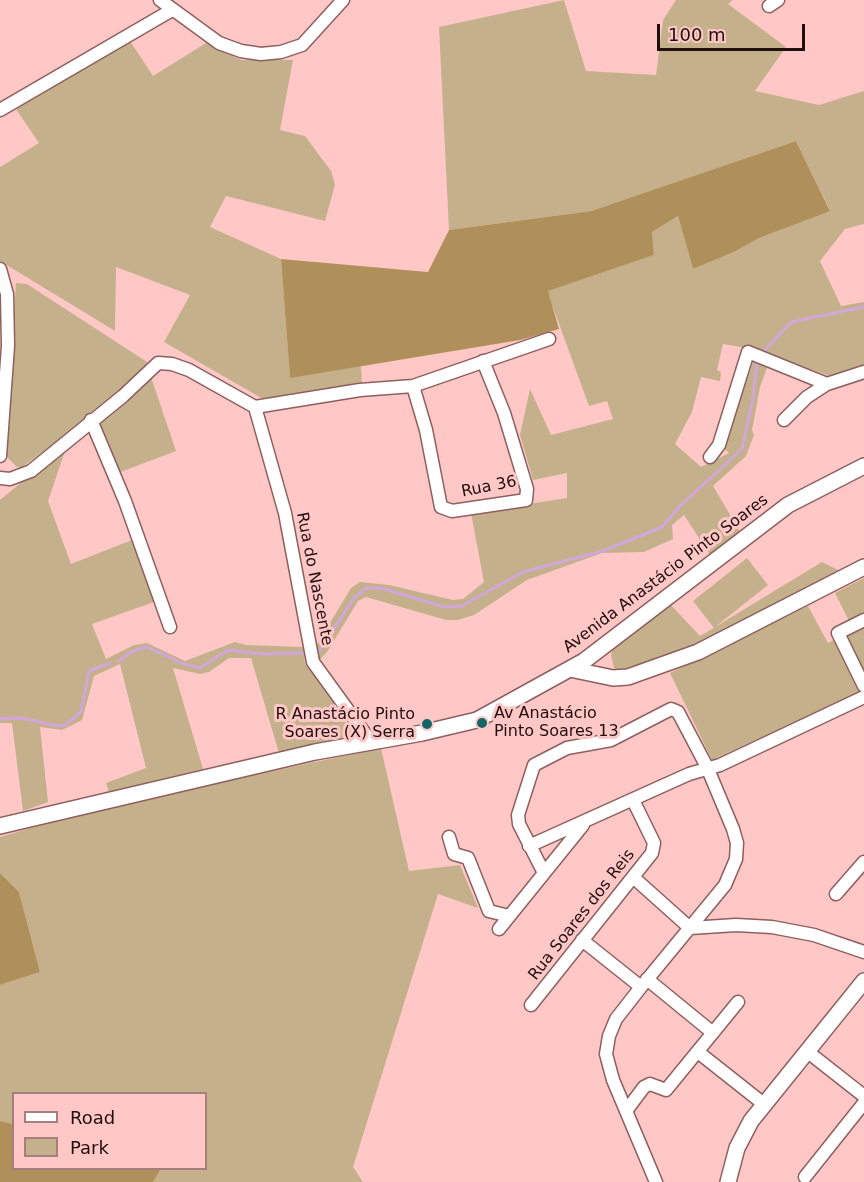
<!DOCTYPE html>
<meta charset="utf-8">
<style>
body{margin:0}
#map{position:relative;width:864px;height:1182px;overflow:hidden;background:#ffc8c6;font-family:"DejaVu Sans",sans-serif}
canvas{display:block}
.legend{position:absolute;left:12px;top:1092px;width:195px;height:78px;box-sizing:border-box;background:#ffc8c6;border:2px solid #a67e7c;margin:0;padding:8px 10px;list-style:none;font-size:18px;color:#210e0e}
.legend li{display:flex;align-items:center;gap:12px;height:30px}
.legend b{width:30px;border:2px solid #a67e7c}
.scale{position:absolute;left:657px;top:24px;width:148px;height:27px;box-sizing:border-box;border:3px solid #210e0e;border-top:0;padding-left:8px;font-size:18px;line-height:21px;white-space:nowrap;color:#210e0e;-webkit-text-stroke:4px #ffc8c6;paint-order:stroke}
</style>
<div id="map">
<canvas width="864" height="1182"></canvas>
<ul class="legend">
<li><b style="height:8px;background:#fff"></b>Road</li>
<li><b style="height:16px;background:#c5b08c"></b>Park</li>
</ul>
<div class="scale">100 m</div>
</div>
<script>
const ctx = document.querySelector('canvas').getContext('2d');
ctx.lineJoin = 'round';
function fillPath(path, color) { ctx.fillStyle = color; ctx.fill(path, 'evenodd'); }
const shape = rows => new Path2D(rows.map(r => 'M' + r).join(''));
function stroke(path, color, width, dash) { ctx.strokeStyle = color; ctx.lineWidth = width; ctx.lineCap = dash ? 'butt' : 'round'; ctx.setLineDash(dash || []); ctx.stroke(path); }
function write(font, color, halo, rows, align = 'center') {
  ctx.font = font + ' "DejaVu Sans",sans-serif'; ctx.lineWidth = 6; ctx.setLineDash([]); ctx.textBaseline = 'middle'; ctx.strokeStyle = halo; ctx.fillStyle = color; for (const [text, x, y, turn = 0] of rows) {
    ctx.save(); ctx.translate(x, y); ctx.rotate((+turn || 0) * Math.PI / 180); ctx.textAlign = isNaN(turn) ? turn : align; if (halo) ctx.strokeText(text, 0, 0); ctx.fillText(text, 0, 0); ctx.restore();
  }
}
const green = shape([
 [564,0,586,71,656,75,663,20,676,0,733,0,728,4,786,47,755,91,819,105,864,91,864,224,845,229,820,261,841,306,864,302,864,365,830,376,758,350,723,344,717,370,721,372,720,381,701,377,692,412,675,444,701,467,729,453,724,448,754,360,768,365,760,387,752,430,754,435,746,456,713,486,741,533,710,555,684,515,672,525,673,539,644,552,602,553,527,580,474,615,458,620,446,620,366,597,358,601,327,652,317,663,316,646,351,588,360,582,389,585,453,600,463,599,484,582,471,513,567,498,567,473,533,480,520,435,530,389,551,435,613,419,607,401,589,406,547,291,654,255,652,232,678,216,693,269,734,252,759,238,830,210,796,141,591,211,449,230,439,27],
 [130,41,153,76,206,43,241,60,293,60,280,130,305,136,331,171,335,185,325,221,226,196,210,227,281,259,290,377,361,366,362,385,279,401,263,399,164,342,190,295,116,267,115,331,0,261,0,167,39,143,16,109],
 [16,283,27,284,147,362,144,369,115,399,22,467,17,467,6,456],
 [151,377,176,451,118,473,99,422,132,397],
 [67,445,48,501,71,564,132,540,154,602,92,624,106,659,134,645,147,643,185,661,235,642,246,645,303,647,305,664,356,730,353,737,279,753,251,658,229,658,209,672,200,674,173,668,203,769,109,792,106,783,146,768,120,664,94,676,82,720,62,730,40,727,48,802,23,811,12,723,0,723,0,500],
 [747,558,768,585,715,627,822,562,840,571,703,640,631,671,620,671,614,668,611,655,613,648,670,604,700,636,714,628,693,601],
 [864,578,864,690,712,760,670,673,808,606,828,643,853,629,835,593],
 [381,748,409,871,460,865,478,908,438,894,353,1167,363,1182,153,1182,161,1169,206,1168,206,1094,14,1094,13,1124,0,1121,0,985,40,972,19,892,0,873,0,837,104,807]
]);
const forest = shape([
 [796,141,830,211,759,238,734,252,693,269,678,216,652,232,654,255,548,291,559,329,520,340,290,378,281,259,428,272,449,230,591,211],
 [0,873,19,892,40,972,0,985],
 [0,1121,13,1124,14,1168,161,1169,153,1182,0,1182]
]);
const stream = shape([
 [765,350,791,322,864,307],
 [315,652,320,650,354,598,366,588,381,588,445,607,462,606,523,572,603,551,662,527,680,506,742,449,753,398,757,361],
 [118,661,133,651,147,647,184,664,200,668,228,650,265,654,308,653],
 [0,719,21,718,58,726,65,725,81,712,89,671,110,663]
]);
const minor = shape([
 [160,0,219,43,241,51,261,54,281,52,302,45,343,0],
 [769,6,778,0],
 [0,110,172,10],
 [0,269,7,294,8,346,0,456],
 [413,386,426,430,441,507,452,511,526,500,527,489,504,413,483,361],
 [255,407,285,513,313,662,371,742],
 [91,420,125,501,170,627],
 [784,420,807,397,827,384],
 [710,457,719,445,748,352,827,384,864,372],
 [0,478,10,479,31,471,123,396,158,363,172,364,189,370,255,407,360,390,413,386,549,339],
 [864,620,838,633,864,686],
 [449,837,454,854,468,858,489,911,509,916],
 [529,846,689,774,720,765,864,697],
 [544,873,519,824,518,815,534,765,567,748,611,740,671,709,678,712,707,767,733,829,737,843,736,859,725,885,641,987,616,1019,609,1036,606,1054,613,1080,656,1182],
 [633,877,690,928,736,925,772,927,814,935,864,952],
 [836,894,864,862],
 [499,929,583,825],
 [582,940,641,987],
 [647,979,713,1033],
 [531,1005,652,853,654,843,633,800],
 [698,1052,765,1105],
 [808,1052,864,1096],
 [626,1111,644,1087,650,1084,666,1090,738,1002],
 [805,1177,864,1103]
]);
const tertiary = shape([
 [570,669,613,678,628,677,698,652,864,567],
 [0,826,315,752,422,733,477,720,584,661,788,505,864,466],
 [728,1182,737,1148,751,1121,864,981]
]);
const markers = [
 [482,723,6,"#156468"],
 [427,724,6,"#156468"]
];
const streetNames = [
 ["Rua 36",489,487,-11],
 ["Avenida Anastácio Pinto Soares",666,574,-37],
 ["Rua do Nascente",314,579,79],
 ["Rua Soares dos Reis",582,915,-52]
];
const poiNames = [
 ["Av Anastácio",494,714],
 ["Pinto Soares 13",494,732],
 ["R Anastácio Pinto",415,715,"right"],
 ["Soares (X) Serra",415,733,"right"]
];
fillPath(green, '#c5b08c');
fillPath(forest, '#b0905a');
stroke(stream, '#d0a7d8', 3);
stroke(minor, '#8e5f5e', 15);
stroke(tertiary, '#8e5f5e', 18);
stroke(minor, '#fff', 12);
stroke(tertiary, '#fff', 15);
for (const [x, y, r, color] of markers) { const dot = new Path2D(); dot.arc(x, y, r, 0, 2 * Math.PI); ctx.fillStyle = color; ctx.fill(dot); stroke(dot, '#ffc8c6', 2); }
write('16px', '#210e0e', '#ffc8c6', streetNames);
write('16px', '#210e0e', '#ffc8c6', poiNames, 'left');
</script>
